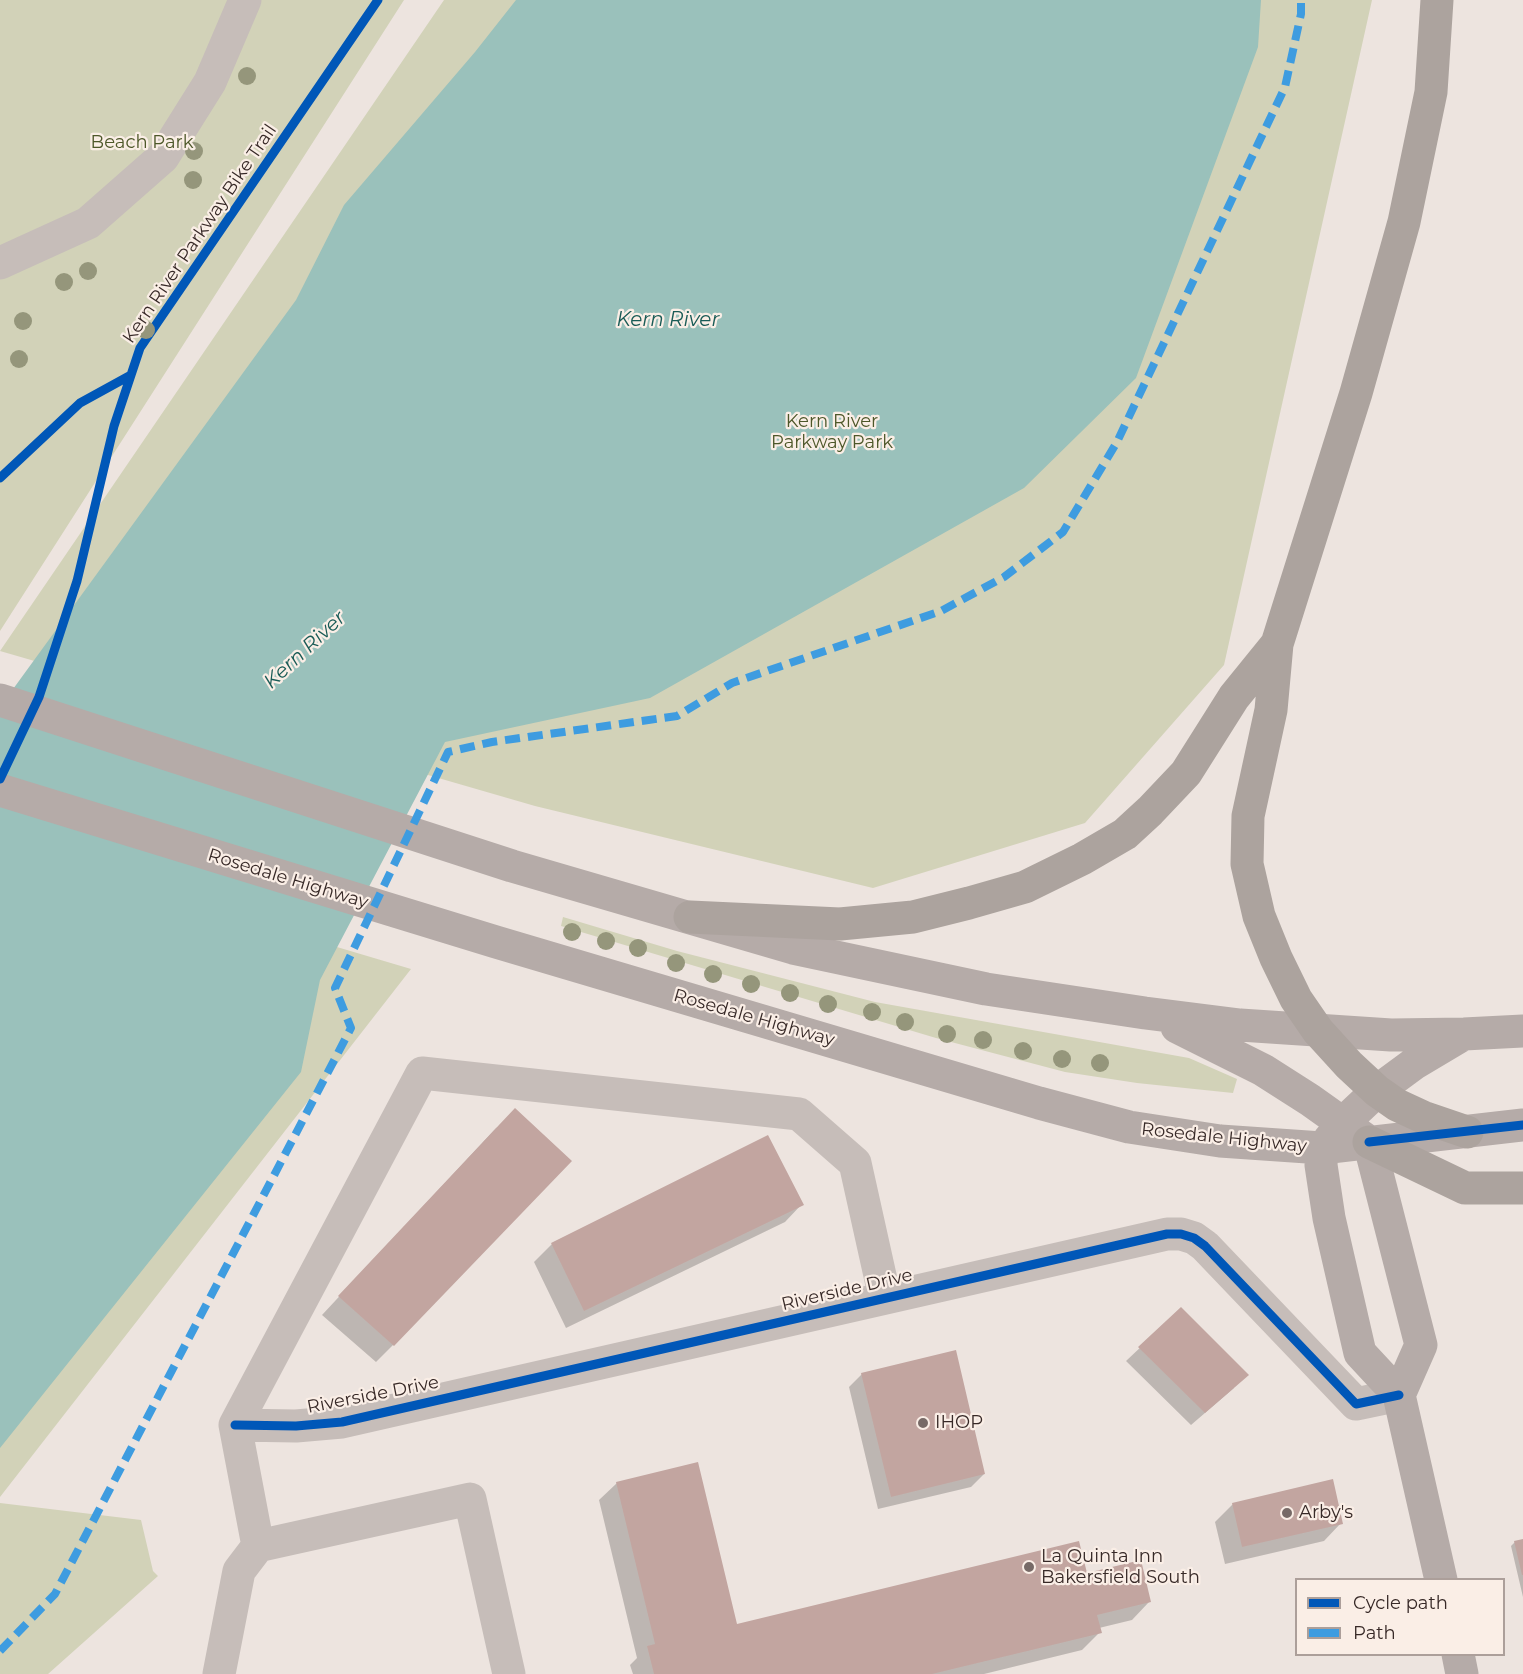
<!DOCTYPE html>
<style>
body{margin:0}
#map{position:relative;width:1523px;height:1674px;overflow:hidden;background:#ede4df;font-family:Montserrat,sans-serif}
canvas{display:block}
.legend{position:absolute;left:1295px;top:1578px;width:210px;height:78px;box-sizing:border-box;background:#faeee6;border:2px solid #ac9f9a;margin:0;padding:8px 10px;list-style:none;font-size:18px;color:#372927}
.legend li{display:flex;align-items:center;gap:12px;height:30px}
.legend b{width:30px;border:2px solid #ac9f9a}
</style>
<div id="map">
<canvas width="1523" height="1674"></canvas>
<ul class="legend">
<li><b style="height:8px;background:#0057b8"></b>Cycle path</li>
<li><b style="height:8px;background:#3e9ce0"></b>Path</li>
</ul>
</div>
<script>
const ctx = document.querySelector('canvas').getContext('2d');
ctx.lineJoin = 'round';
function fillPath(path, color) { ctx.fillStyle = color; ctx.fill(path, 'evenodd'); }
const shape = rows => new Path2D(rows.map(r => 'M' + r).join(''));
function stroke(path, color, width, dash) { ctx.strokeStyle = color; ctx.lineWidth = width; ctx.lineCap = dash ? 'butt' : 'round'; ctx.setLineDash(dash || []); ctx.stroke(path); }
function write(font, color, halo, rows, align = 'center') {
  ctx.font = font + ' Montserrat,sans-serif'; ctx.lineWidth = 4.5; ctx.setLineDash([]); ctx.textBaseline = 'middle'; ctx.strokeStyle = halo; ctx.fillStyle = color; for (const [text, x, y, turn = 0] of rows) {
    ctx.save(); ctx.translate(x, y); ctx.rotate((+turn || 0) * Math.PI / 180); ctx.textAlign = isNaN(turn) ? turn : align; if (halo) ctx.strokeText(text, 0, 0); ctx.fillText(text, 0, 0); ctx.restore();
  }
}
const green = shape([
 [0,0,404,0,0,631],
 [444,0,1372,0,1224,665,1085,823,873,888,535,806,0,651],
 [0,847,411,969,0,1497],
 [563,917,677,951,875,1002,1189,1058,1237,1079,1233,1093,1137,1083,1065,1072,936,1038,561,926],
 [0,1503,141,1520,153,1571,158,1576,48,1674,0,1674]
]);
const water = shape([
 [516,0,1261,0,1258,47,1136,378,1024,488,650,698,445,742,320,980,301,1072,0,1448,0,707,296,300,344,205,475,52]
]);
const shadow = shape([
 [497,1127,393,1345,376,1362,322,1315],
 [802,1204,785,1222,566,1328,534,1262,552,1244],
 [1181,1309,1234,1388,1191,1425,1126,1361],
 [862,1374,984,1474,971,1487,878,1509,849,1387],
 [617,1483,736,1626,1086,1575,1149,1602,1132,1620,1099,1628,1100,1632,1082,1650,984,1674,633,1674,630,1665,637,1658,599,1500],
 [1233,1504,1341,1523,1324,1541,1225,1564,1215,1522],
 [1523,1540,1523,1597,1511,1546,1515,1542]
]);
const building = shape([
 [515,1108,572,1161,394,1346,338,1296],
 [768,1135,804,1205,584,1311,551,1243],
 [1181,1307,1249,1375,1205,1413,1138,1347],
 [956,1350,985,1474,891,1497,861,1373],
 [698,1462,737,1624,1079,1541,1087,1573,1141,1560,1151,1602,1097,1615,1102,1633,932,1674,654,1674,647,1646,655,1644,616,1482],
 [1333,1479,1343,1524,1242,1547,1232,1503],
 [1523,1539,1523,1575,1522,1575,1514,1541]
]);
const minor = shape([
 [0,263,88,223,163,157,210,82,245,0],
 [235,1425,296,1426,342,1422,1167,1234,1181,1234,1194,1238,1205,1246,1356,1404,1399,1395],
 [258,1546,470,1499,509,1674],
 [219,1674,239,1571,258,1546,235,1425,422,1073,799,1114,855,1163,885,1298]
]);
const major = shape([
 [0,700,512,866,793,948,986,989,1145,1013,1240,1025,1391,1035,1464,1034,1523,1031],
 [0,790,496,942,1039,1103,1129,1127,1220,1141,1322,1148,1523,1125],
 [1177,1027,1263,1070,1310,1100,1369,1142],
 [1329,1140,1343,1123,1377,1091,1415,1063,1462,1035],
 [1369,1142,1421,1345,1399,1395],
 [1322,1148,1321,1165,1329,1218,1360,1353,1399,1395,1441,1580],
 [1458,1654,1462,1674]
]);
const highway = shape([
 [1437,0,1431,92,1404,222,1356,393,1277,644,1271,710,1248,816,1247,864,1259,916,1276,958,1296,999,1318,1031,1349,1065,1377,1091,1397,1105,1423,1117,1467,1132],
 [690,917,840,924,913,917,969,903,1025,887,1082,859,1125,834,1150,811,1186,773,1234,697,1277,644],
 [1369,1142,1465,1188,1523,1188]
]);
const quiet = shape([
 [0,1651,55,1594,351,1028,335,988,448,752,492,742,677,716,732,683,941,611,1004,577,1063,532,1117,442,1285,87,1301,14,1301,0]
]);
const cycleway = shape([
 [0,478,80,403,131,375],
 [0,779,39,697,77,581,114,426,140,348,378,0],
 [1369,1142,1523,1125],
 [235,1425,296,1426,342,1422,1167,1234,1181,1234,1194,1238,1205,1246,1356,1404,1399,1395]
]);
const trees = [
 [247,76],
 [194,151],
 [193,180],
 [88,271],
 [64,282],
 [23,321],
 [146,330],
 [19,359],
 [572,932],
 [606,941],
 [638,948],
 [676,963],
 [713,974],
 [751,984],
 [790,993],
 [828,1004],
 [872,1012],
 [905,1022],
 [947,1034],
 [983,1040],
 [1023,1051],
 [1062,1059],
 [1100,1063]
];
const markers = [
 [923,1423,6,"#776a67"],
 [1287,1513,6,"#776a67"],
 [1029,1567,6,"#776a67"]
];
const parkNames = [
 ["Beach Park",142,143],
 ["Kern River",832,422],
 ["Parkway Park",832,443]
];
const streetNames = [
 ["Kern River Parkway Bike Trail",200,234,-56],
 ["Rosedale Highway",288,879,17],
 ["Rosedale Highway",754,1018,16],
 ["Rosedale Highway",1224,1138,6],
 ["Riverside Drive",847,1290,-13],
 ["Riverside Drive",373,1395,-11]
];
const poiNames = [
 ["IHOP",935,1423],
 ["Arby's",1299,1513],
 ["La Quinta Inn",1041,1557],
 ["Bakersfield South",1041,1578]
];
const waterNames = [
 ["Kern River",668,320],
 ["Kern River",305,650,-43]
];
fillPath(green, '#d2d2b8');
fillPath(water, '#9ac1bb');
fillPath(shadow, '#0003');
fillPath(building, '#c2a5a0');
stroke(minor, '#c6bdb9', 33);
stroke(major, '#b5aba8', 33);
stroke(highway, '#aca39e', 33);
stroke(quiet, '#3e9ce0', 8, [15, 8]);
stroke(cycleway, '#0057b8', 9);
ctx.fillStyle = '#95967b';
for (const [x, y] of trees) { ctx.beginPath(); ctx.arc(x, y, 9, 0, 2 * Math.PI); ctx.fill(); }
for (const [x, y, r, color] of markers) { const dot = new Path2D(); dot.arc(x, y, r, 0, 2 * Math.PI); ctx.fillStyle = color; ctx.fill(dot); stroke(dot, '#faeee6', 2); }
write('18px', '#4d5729', '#faeee6', parkNames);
write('18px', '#372927', '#faeee6', streetNames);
write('18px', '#372927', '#faeee6', poiNames, 'left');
write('italic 20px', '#195b56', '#faeee6', waterNames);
</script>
